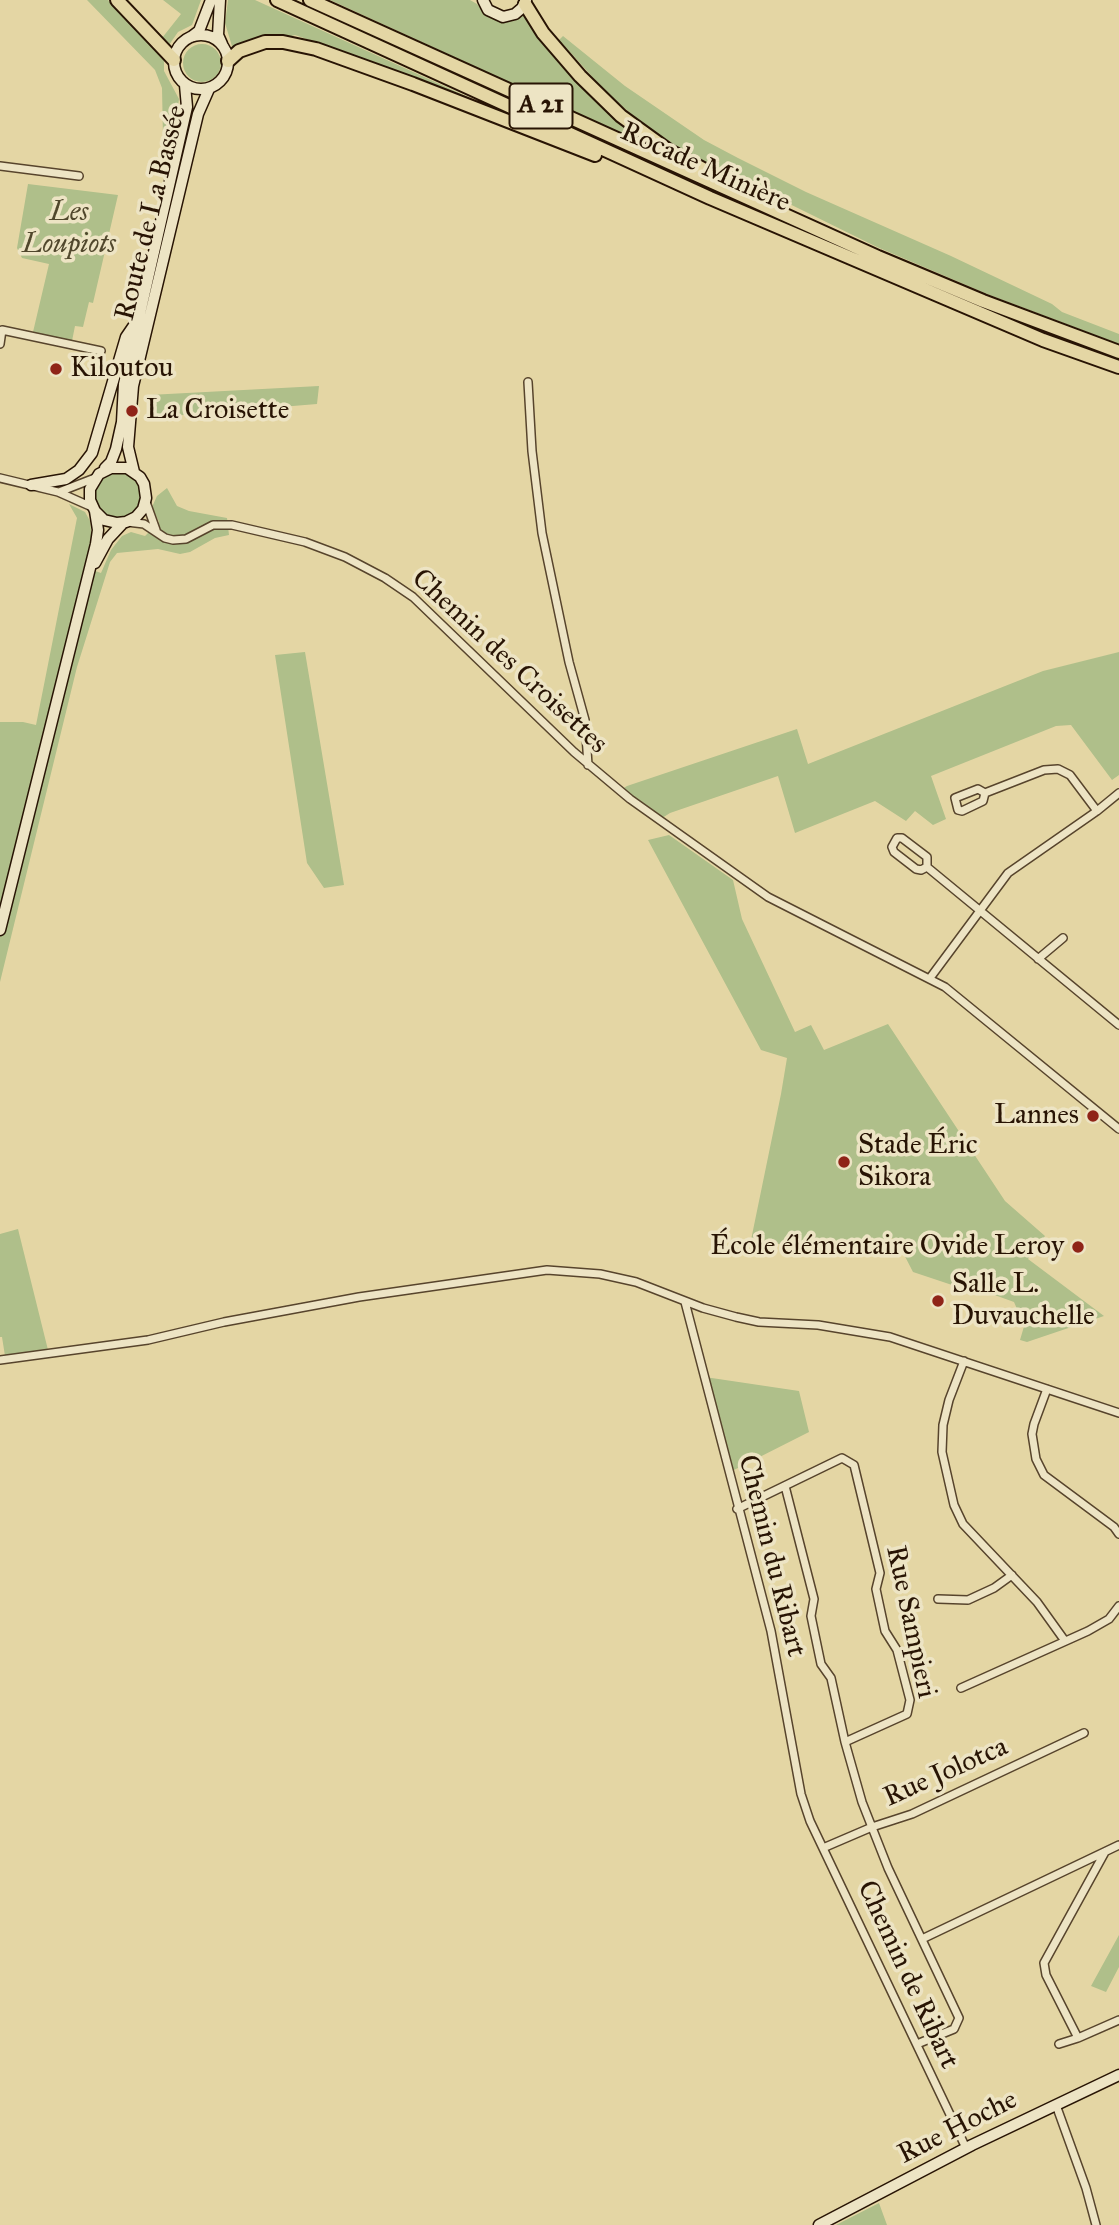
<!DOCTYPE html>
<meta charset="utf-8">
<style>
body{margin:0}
canvas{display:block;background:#e4d6a4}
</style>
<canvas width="1119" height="2225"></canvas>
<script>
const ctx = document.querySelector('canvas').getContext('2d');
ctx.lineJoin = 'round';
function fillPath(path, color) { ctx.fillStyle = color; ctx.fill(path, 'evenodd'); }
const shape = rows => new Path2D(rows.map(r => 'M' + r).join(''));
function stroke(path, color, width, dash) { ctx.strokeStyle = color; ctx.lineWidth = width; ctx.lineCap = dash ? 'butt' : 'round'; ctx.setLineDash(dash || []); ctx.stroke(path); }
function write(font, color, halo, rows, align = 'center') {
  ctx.font = font + ' "IM FELL Great Primer",serif'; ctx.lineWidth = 7; ctx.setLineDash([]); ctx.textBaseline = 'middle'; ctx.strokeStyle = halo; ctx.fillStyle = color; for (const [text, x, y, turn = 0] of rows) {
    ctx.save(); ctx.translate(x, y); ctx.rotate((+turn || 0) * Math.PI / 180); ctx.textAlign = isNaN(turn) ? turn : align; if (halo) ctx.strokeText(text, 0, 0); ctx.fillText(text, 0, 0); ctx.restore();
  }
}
const green = shape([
 [87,0,108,0,164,57,164,71,179,99,176,120,163,138,162,88,155,70],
 [163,0,201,0,192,25,178,32,169,45,162,38,181,14],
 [228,0,255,0,477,101,476,104,375,63,295,35,234,53,225,23],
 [330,0,470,0,477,4,488,17,501,22,514,21,525,14,541,40,577,80,646,141,644,144],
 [563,36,625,86,704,140,738,158,806,192,951,256,1052,304,1062,312,1119,334,1119,344,987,294,877,247,686,153,647,128,603,89,562,43,555,44],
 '183 63a19 19 0 1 1 38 0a19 19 0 1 1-38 0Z',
 [28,184,118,195,93,303,89,302,83,327,75,326,72,341,33,332,49,264,22,258,17,248],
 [319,386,317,404,147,418,149,395],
 '95 495a23 23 0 1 1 46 0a23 23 0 1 1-46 0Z',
 [167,488,177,506,189,511,227,518,229,535,215,538,190,552,180,554,158,549,117,553,110,562,77,667,0,982,0,722,23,722,36,725,77,518,69,504,85,512,90,521,92,540,84,567,101,573,111,550,122,536,131,532,145,536,159,522,152,507,157,496],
 [305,652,344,885,324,888,307,863,275,655],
 [1119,652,1119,775,1112,780,1071,725,1056,726,931,776,946,819,933,825,915,811,906,821,875,801,795,833,778,776,670,813,659,820,619,791,627,786,797,729,808,764,1043,671],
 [669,835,733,880,742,919,795,1032,811,1025,824,1050,888,1024,1005,1201,1045,1236,1028,1259,1104,1316,1027,1342,1020,1340,1028,1313,1017,1309,1014,1302,975,1288,970,1291,913,1272,896,1239,890,1238,887,1252,836,1244,828,1251,751,1240,781,1094,787,1058,761,1050,648,840],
 [18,1229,48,1350,5,1356,2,1337,0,1337,0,1234],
 [705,1377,799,1391,809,1432,728,1473],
 [1119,1935,1119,1967,1106,1992,1091,1986],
 [879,2203,887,2225,836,2225]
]);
const minor = shape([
 [0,166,79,176],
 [0,344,2,330,101,351],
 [528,382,532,451,542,533,569,662,585,720,588,765],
 [0,478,58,492,92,507],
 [59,492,95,478],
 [146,502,156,530],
 [127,522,144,524,165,538,173,540,186,539,213,525,232,525,305,542,345,557,385,578,413,597,574,752,630,799,768,897,945,987,1119,1129],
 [985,793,983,801,962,811,958,810,955,798,978,789,985,793,1044,770,1058,769,1070,775,1097,811],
 [927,867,921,870,916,869,894,852,892,847,897,838,902,838,927,857,927,867,1119,1025],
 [1038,959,1063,938],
 [930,978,1008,873,1097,811,1119,793],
 [685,1302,771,1631,801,1794,810,1821,966,2148],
 [0,1360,148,1340,224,1322,359,1297,547,1270,600,1274,636,1282,703,1308,736,1317,759,1322,818,1325,890,1337,1119,1413],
 [964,1361,949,1400,943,1425,942,1452,954,1505,963,1524,1037,1602,1065,1641],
 [1047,1389,1034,1424,1032,1434,1036,1459,1044,1475,1114,1527,1119,1534],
 [785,1486,814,1599,811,1616,821,1664,831,1678,845,1742,862,1802,888,1868,959,2018,954,2029,917,2044],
 [737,1509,842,1458,854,1465,880,1573,876,1589,885,1631,897,1650,910,1700,907,1714,845,1742],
 [938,1599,968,1600,994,1588,1012,1575],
 [961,1688,1088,1631,1109,1619,1119,1606],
 [823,1848,872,1827,912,1814,1084,1733],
 [1105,1852,1044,1963,1046,1975,1078,2038,1119,2020],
 [922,1939,1119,1845],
 [1059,2044,1078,2038],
 [1056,2105,1086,2188,1096,2225]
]);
const secondary = shape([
 [220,0,218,35,222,44],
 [483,0,488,10,503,17,515,14,522,8,526,0],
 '174 62a27 27 0 1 1 54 0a27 27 0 1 1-54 0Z',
 [191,37,199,31,211,0],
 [105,468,111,462,116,449,122,422,124,384,187,107,185,85],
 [134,472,128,447,133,386,198,114,209,89],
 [31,485,66,479,79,470,92,453,126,337,137,321],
 [95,563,108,539,123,523],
 [0,930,96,544,98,530,95,511,90,500,90,489,99,474,111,468,127,468,140,477,144,484,146,498,143,509,136,517,126,522,117,523,104,520,95,511],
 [819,2225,972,2145,1119,2075]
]);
const motorway = shape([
 [117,0,174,60],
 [277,0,710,198,1043,340,1119,367],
 [310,0,878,257,983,301,1119,352],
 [525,4,543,33,580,76,621,116,668,150,729,183],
 [228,61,239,51,265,42,283,42,316,49,413,84,595,155]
]);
const markers = [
 [56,369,7,"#8f2418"],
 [132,411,7,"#8f2418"],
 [1093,1116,7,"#8f2418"],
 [844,1162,7,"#8f2418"],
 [1078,1247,7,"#8f2418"],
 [938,1301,7,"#8f2418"]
];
const shields = [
 [541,106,63]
];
const shieldNames = [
 ["A 21",541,106]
];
const streetNames = [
 ["Rocade Minière",705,168,24],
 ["Route de La Bassée",152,213,-76],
 ["Chemin des Croisettes",509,662,43],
 ["Chemin du Ribart",771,1556,76],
 ["Rue Sampieri",910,1622,78],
 ["Rue Jolotca",946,1773,-24],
 ["Chemin de Ribart",907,1975,65],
 ["Rue Hoche",958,2128,-27]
];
const parkNames = [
 ["Les",69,213],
 ["Loupiots",69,245]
];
const poiNames = [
 ["Kiloutou",70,369],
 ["La Croisette",146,411],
 ["Lannes",1079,1116,"right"],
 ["Stade Éric",858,1146],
 ["Sikora",858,1178],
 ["École élémentaire Ovide Leroy",1064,1247,"right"],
 ["Salle L.",952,1285],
 ["Duvauchelle",952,1317]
];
fillPath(green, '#afbf8a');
stroke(minor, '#57442c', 10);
stroke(secondary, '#281404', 13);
stroke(motorway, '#281404', 16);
stroke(minor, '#ede4c4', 7);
stroke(secondary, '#ede4c4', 10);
stroke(motorway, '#e4d6a4', 12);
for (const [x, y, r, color] of markers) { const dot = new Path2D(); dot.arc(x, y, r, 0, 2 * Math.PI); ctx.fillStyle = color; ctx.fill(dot); stroke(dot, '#ede4c4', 2.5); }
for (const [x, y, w] of shields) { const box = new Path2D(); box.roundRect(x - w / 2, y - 22.5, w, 45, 5); ctx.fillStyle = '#ede4c4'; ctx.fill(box); stroke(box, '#281404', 2); }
write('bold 26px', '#281404', null, shieldNames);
write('28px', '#281404', '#ede4c4', streetNames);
write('italic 28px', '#50472c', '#ede4c4', parkNames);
write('28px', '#281404', '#ede4c4', poiNames, 'left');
</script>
